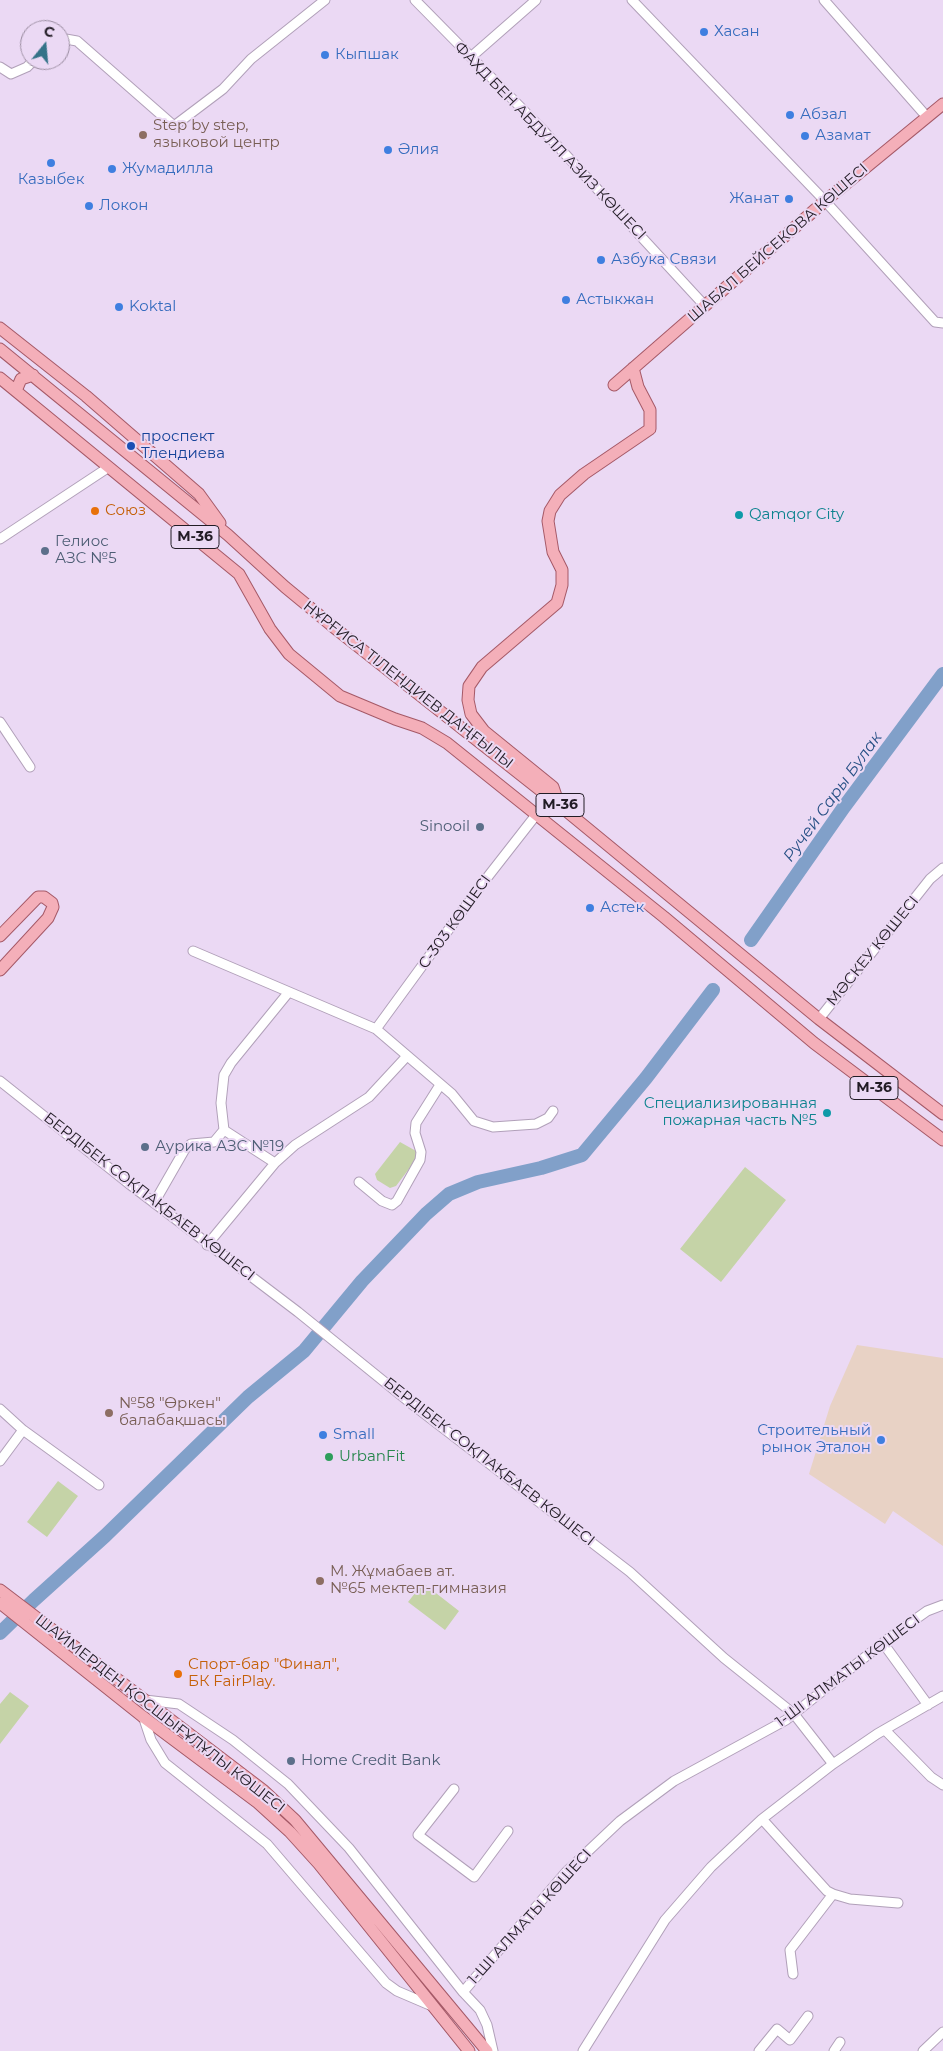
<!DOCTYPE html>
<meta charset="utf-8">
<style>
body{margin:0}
#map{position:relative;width:943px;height:2051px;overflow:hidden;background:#ebd9f4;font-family:Montserrat,sans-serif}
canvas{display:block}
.north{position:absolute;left:20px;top:20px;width:50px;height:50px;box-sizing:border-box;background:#ebd9f4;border:1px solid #9b8da1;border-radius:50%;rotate:17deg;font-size:14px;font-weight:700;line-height:20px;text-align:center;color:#221c25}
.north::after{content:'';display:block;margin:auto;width:18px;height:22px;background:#347388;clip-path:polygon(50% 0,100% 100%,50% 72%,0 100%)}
</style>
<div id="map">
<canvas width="943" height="2051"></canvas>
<div class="north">С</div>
</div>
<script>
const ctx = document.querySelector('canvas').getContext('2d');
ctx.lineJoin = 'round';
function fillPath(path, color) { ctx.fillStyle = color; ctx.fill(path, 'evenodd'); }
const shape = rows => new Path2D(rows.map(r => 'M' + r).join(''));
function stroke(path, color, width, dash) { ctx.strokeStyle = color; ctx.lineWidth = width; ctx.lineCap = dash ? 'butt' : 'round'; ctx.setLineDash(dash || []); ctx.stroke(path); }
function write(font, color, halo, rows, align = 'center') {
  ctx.font = font + ' Montserrat,sans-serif'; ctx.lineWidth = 4; ctx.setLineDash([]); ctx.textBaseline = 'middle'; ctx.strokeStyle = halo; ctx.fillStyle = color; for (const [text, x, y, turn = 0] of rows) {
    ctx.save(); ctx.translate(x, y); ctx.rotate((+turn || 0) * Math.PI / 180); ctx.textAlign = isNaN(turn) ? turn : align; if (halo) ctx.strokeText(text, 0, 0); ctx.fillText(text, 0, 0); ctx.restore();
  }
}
const commercial = shape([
 [857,1345,943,1358,943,1546,893,1511,885,1524,809,1474,830,1406]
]);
const green = shape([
 [400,1142,416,1151,418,1157,396,1186,390,1188,377,1180,375,1174],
 [745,1167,786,1200,721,1282,680,1249],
 [58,1481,78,1496,47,1537,27,1522],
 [423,1583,459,1611,445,1630,408,1602],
 [10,1692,29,1706,0,1744,0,1704]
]);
const river = shape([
 [751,940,844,807,943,674],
 [0,1633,34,1600,105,1536,248,1397,304,1351,362,1281,426,1214,449,1194,478,1182,541,1168,582,1155,646,1078,713,990]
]);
const minor = shape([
 [415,0,542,129,705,306],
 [632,0,825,201,935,322,943,323],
 [824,0,927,117],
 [60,38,77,41,174,126,223,89,251,59,325,0],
 [471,57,536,0],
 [0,67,11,74,27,67,34,60],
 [0,539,109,467],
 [0,722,30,767],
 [193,951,376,1029,452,1094,474,1121,493,1127,536,1124,548,1118,553,1111],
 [819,1019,930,879,943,868],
 [376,1029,479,888,536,815],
 [0,1081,128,1183,298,1312,413,1405,630,1572,724,1658,794,1714,833,1764],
 [275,1163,224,1130,221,1103,224,1075,231,1063,288,993],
 [359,1182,382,1201,392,1205,397,1201,420,1160,421,1152,415,1133,416,1123,440,1085],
 [154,1203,185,1149,191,1144,214,1142,224,1130],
 [207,1245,275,1163,295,1145,369,1097,407,1056],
 [0,1409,23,1430,99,1485],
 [0,1461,23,1430],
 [883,1643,928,1705],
 [145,1700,179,1704,233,1740,288,1784,349,1848,463,1992,480,2010,487,2025,493,2051],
 [143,1716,151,1740,165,1763,267,1844,386,1983,397,1991,432,2006],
 [885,1730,931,1777,943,1785],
 [454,1789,418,1835,474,1877,508,1831],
 [762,1819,827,1891,833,1894],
 [793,1974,790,1950,833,1894,850,1899,898,1903],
 [463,1992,566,1872,620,1821,674,1781,786,1720,889,1638,927,1611,943,1605],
 [583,2051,665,1920,711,1867,762,1819,833,1764,877,1734,943,1696],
 [759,2051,777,2029,790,2040,808,2016],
 [834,2051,840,2042],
 [923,2051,943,2032]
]);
const major = shape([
 [0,328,86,396,199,494,220,523],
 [0,349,228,535,285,587,336,629,559,805,819,1019,943,1114],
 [0,378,239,574,270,629,289,654,340,696,395,719,422,728,447,743,664,917,814,1043,943,1140],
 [614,385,825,201,943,104],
 [16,391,21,379,33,375],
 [559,805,553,787,484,731,471,714,468,700,469,686,482,667,557,603,562,585,562,570,553,552,548,521,550,511,560,495,584,474,650,429,650,410,638,387,633,368],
 [0,936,38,897,44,897,52,903,53,907,48,918,0,970],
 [0,1590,264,1791,295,1820,487,2051],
 [0,1603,142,1716,257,1802,290,1832,319,1864,469,2051]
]);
const markers = [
 [704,32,5,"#3f7fe0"],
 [325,55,5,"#3f7fe0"],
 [790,115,5,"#3f7fe0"],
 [143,135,5,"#8d6e63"],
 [805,136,5,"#3f7fe0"],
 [388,150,5,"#3f7fe0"],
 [51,163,5,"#3f7fe0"],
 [112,169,5,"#3f7fe0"],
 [789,199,5,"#3f7fe0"],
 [89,206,5,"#3f7fe0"],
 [601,260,5,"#3f7fe0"],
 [566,300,5,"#3f7fe0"],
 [119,307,5,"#3f7fe0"],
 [131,446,5,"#1a4fb4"],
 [95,511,5,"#e8710a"],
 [739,515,5,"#0f9aa8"],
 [45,551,5,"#5c6f8a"],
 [480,827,5,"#5c6f8a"],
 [590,908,5,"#3f7fe0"],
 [827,1113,5,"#0f9aa8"],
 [145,1147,5,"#5c6f8a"],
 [109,1413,5,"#8d6e63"],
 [323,1435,5,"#3f7fe0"],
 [881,1440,5,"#3f7fe0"],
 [329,1457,5,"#2e9e5b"],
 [320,1581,5,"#8d6e63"],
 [178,1674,5,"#e8710a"],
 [291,1761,5,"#5c6f8a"]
];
const shields = [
 [195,537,48],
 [560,805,48],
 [874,1088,48]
];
const shieldNames = [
 ["M-36",195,537],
 ["M-36",560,805],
 ["M-36",874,1088]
];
const shopNames = [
 ["Хасан",714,32],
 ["Кыпшак",335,55],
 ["Абзал",800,115],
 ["Азамат",815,136],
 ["Әлия",398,150],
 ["Жумадилла",122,169],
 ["Казыбек",51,180,"center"],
 ["Жанат",779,199,"right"],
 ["Локон",99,206],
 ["Азбука Связи",611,260],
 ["Астыкжан",576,300],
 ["Koktal",129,307],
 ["Астек",600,908],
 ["Строительный",871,1431,"right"],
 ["рынок Эталон",871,1448,"right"],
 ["Small",333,1435]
];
const educationNames = [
 ["Step by step,",153,126],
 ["языковой центр",153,143],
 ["№58 \"Өркен\"",119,1404],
 ["балабақшасы",119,1421],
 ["М. Жұмабаев ат.",330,1572],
 ["№65 мектеп-гимназия",330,1589]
];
const streetNames = [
 ["ФАХД БЕН АБДУЛЛ АЗИЗ КӨШЕСІ",550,141,46],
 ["ШАБАЛ БЕЙСЕКОВА КӨШЕСІ",778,243,-41],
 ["НҰРҒИСА ТІЛЕНДИЕВ ДАҢҒЫЛЫ",408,685,38],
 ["С-303 КӨШЕСІ",455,922,-54],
 ["МӘСКЕУ КӨШЕСІ",873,951,-51],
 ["БЕРДІБЕК СОҚПАҚБАЕВ КӨШЕСІ",149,1197,38],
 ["БЕРДІБЕК СОҚПАҚБАЕВ КӨШЕСІ",489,1462,38],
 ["1-ШІ АЛМАТЫ КӨШЕСІ",848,1671,-37],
 ["ШАЙМЕРДЕН ҚОСШЫҒҰЛҰЛЫ КӨШЕСІ",160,1714,38],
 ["1-ШІ АЛМАТЫ КӨШЕСІ",530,1917,-48]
];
const transitNames = [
 ["проспект",141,437],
 ["Тлендиева",141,454]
];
const foodNames = [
 ["Союз",105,511],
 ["Спорт-бар \"Финал\",",188,1665],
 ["БК FairPlay.",188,1682]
];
const cultureNames = [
 ["Qamqor City",749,515],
 ["Специализированная",817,1104,"right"],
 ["пожарная часть №5",817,1121,"right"]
];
const serviceNames = [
 ["Гелиос",55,542],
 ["АЗС №5",55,559],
 ["Sinooil",470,827,"right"],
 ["Аурика АЗС №19",155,1147],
 ["Home Credit Bank",301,1761]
];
const leisureNames = [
 ["UrbanFit",339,1457]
];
const waterNames = [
 ["Ручей Сары Булак",833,797,-54]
];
fillPath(commercial, '#e8d2c5');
fillPath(green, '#c5d3a7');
stroke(river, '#81a0c9', 14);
stroke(minor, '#b1a0b9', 11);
stroke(major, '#a55967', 13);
stroke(minor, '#fff', 9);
stroke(major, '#f4afb9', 11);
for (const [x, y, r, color] of markers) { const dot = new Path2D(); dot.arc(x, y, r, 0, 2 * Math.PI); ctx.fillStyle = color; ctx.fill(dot); stroke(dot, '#ebd9f4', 2); }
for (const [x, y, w] of shields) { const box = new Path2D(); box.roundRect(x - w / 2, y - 11.5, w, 23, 4); ctx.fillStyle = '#ebd9f4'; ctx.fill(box); stroke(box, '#221c25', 1); }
write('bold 14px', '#221c25', null, shieldNames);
write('15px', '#366cbe', '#ebd9f4', shopNames, 'left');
write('15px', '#785e54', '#ebd9f4', educationNames, 'left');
write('15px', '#221c25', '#ebd9f4', streetNames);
write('15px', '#164399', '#ebd9f4', transitNames, 'left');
write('15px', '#c56008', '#ebd9f4', foodNames, 'left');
write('15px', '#0d838f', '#ebd9f4', cultureNames, 'left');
write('15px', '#4e5e75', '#ebd9f4', serviceNames, 'left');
write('15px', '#27864d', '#ebd9f4', leisureNames, 'left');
write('italic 16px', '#275085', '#ebd9f4', waterNames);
</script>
